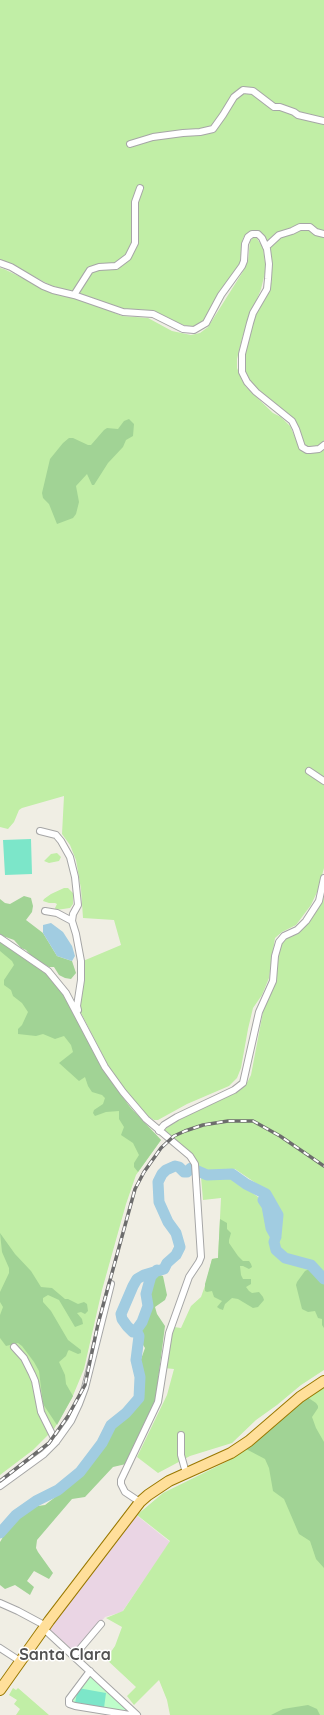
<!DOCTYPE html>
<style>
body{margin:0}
canvas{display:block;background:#f0eee4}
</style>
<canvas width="324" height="1715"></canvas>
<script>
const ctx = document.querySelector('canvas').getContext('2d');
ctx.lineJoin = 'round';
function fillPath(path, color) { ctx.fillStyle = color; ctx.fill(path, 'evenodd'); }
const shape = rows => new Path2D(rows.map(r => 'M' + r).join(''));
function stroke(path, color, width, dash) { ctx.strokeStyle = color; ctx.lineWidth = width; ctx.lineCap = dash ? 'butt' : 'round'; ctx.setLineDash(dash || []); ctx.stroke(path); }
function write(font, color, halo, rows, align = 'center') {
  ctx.font = font + ' Quicksand,sans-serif'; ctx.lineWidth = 3; ctx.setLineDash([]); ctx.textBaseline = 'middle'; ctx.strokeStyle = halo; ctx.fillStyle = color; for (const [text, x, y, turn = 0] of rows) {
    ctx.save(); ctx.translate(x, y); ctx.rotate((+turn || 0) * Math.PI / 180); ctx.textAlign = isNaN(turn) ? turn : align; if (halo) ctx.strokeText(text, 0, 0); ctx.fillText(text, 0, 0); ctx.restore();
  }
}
const industrial = shape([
 [135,1514,170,1542,122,1612,105,1617,75,1652,48,1628]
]);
const grass = shape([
 [0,0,324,0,324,868,318,890,311,905,296,925,282,932,275,938,269,978,262,995,253,1008,248,1029,241,1068,237,1078,229,1086,187,1104,158,1120,154,1120,146,1115,113,1075,80,1011,83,961,121,945,114,920,83,918,81,889,76,860,70,845,62,834,64,796,22,808,19,810,14,822,8,829,0,827,0,268,4,269,43,288,93,304,122,316,148,318,172,331,191,335,200,333,208,327,242,273,248,261,250,241,254,237,256,237,263,248,266,269,261,289,243,335,237,359,237,368,242,380,246,387,273,413,281,417,290,426,300,448,299,432,251,385,245,372,244,359,254,317,266,298,272,280,270,246,266,238,259,232,254,231,247,234,243,238,240,263,201,324,191,327,180,324,154,311,146,310,125,309,50,285,13,265,0,259],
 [57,853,61,857,59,861,49,863,44,861,51,854],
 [64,888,68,888,73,893,73,904,70,908,56,910,55,908,57,904,55,903,49,903,43,901,44,899,51,894],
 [324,896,324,1272,310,1262,280,1252,277,1245,280,1238,281,1216,272,1197,266,1190,235,1169,231,1169,206,1171,199,1169,193,1155,181,1144,162,1131,186,1115,229,1096,244,1086,248,1081,251,1075,263,1012,262,1010,276,964,279,946,290,935,299,932,308,924,322,903],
 [0,942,46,974,116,1088,130,1107,161,1140,136,1175,126,1204,102,1290,84,1369,72,1398,54,1429,33,1450,0,1475],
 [220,1176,229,1176,233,1178,258,1197,263,1206,266,1225,272,1237,274,1250,278,1257,281,1260,308,1267,324,1282,324,1370,301,1385,277,1405,256,1420,232,1443,190,1456,158,1473,137,1457,167,1395,174,1369,164,1368,174,1327,181,1328,191,1306,201,1297,207,1280,212,1259,218,1258,221,1198,203,1200,201,1177],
 [324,1388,324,1715,170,1715,167,1700,159,1680,134,1705,127,1696,136,1687,106,1659,115,1646,122,1627,106,1618,123,1611,170,1541,137,1515,163,1493,228,1461,242,1452,262,1437,307,1397],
 [13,1688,16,1690,18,1688,49,1715,16,1715,20,1709,14,1704,17,1700,9,1695]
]);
const forest = shape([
 [129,419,134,424,133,436,126,440,123,447,108,463,94,485,92,485,87,474,76,486,79,502,76,514,73,518,57,524,49,504,43,498,42,493,50,459,63,443,69,438,73,438,88,445,91,445,104,430,107,428,118,429,124,421],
 [24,896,31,898,33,906,32,912,26,920,43,933,57,956,72,961,76,973,71,979,65,978,59,975,54,967,49,967,32,957,26,950,21,948,14,940,0,935,0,899,5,903,10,904],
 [0,942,46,974,61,990,102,1067,116,1088,130,1107,161,1140,138,1172,134,1167,134,1163,139,1155,133,1143,121,1135,124,1127,119,1119,119,1111,106,1112,95,1116,93,1113,94,1110,103,1104,105,1098,102,1095,92,1092,88,1086,85,1077,79,1081,59,1063,73,1052,71,1045,64,1036,55,1039,43,1034,36,1036,18,1034,18,1029,22,1025,28,1012,22,1003,13,996,11,990,4,985,4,980,14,965,12,961,0,951],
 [220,1219,227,1223,227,1229,231,1233,229,1240,229,1243,238,1256,243,1261,249,1261,251,1264,252,1267,249,1269,243,1266,240,1266,241,1275,243,1279,251,1279,251,1284,246,1287,249,1291,252,1293,259,1292,263,1297,264,1300,258,1307,253,1308,238,1299,232,1298,225,1304,223,1310,220,1309,217,1307,222,1301,214,1297,212,1291,207,1292,205,1291,205,1284,212,1259,218,1258],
 [0,1233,15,1254,31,1271,41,1287,52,1288,65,1299,68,1299,78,1304,84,1302,87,1304,88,1311,85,1314,81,1312,77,1313,82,1319,83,1324,75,1327,59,1300,48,1295,43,1298,43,1302,51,1311,68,1340,81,1350,81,1353,78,1354,69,1350,68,1351,66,1356,59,1362,65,1375,66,1384,73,1396,57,1425,43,1404,39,1371,34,1362,22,1346,18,1343,6,1346,0,1338,0,1315,3,1307,0,1302,0,1292,9,1273,9,1268,2,1252],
 [311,1268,324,1282,324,1328,322,1325,322,1319,318,1318,315,1311,308,1312,302,1309,296,1285,297,1282,305,1271],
 [157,1274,163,1276,167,1295,165,1300,155,1307,157,1314,165,1326,156,1396,155,1404,126,1464,113,1467,85,1497,72,1499,37,1540,36,1548,38,1552,53,1573,49,1579,34,1571,27,1581,34,1587,30,1595,15,1585,5,1589,0,1585,0,1542,12,1522,31,1507,45,1505,76,1481,86,1471,114,1427,125,1419,138,1403,142,1387,140,1362,145,1348,140,1340,138,1331,149,1310,148,1295,150,1283,152,1278],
 [307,1397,316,1403,318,1406,318,1408,312,1417,316,1428,324,1442,324,1568,316,1559,310,1541,299,1534,284,1499,273,1491,269,1468,265,1459,246,1449],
 [308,1705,317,1709,320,1715,271,1715,283,1709]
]);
const park = shape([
 [90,1671,135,1715,72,1705,69,1701]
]);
const pitch = shape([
 [31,839,32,874,5,875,3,840],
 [78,1688,106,1693,104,1708,75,1703]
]);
const water = shape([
 [51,923,63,932,72,946,75,956,72,961,57,956,43,933,43,925]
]);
const river = shape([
 [263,1200,267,1206,271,1228,276,1237],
 [137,1332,137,1329,142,1322,148,1306,146,1294,149,1283,151,1276,157,1270],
 [0,1533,16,1515,36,1501,58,1490,80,1472,102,1443,111,1425,126,1413,139,1398,140,1377,136,1360,139,1336,137,1332,133,1332,127,1326,122,1319,121,1314,133,1286,137,1279,144,1275,164,1269,167,1263,176,1255,180,1247,176,1233,168,1222,159,1202,158,1182,162,1174,166,1170,175,1166,179,1167,184,1172,187,1172,191,1168,207,1175,232,1174,246,1184,266,1194,278,1215,276,1236,274,1242,276,1250,285,1258,311,1265,324,1279]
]);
const street = shape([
 [130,144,153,137,183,133,200,132,213,129,223,115,234,97,243,90,253,91,274,107,280,107,294,112,298,115,324,121],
 [266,247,279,235,292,231,300,227,310,227,316,232,324,234],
 [0,263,11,267,43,286,53,290,74,295,123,312,153,314,183,329,194,330,206,323,221,295,242,266,244,261,245,244,248,237,252,234,258,234,262,238,267,249,269,264,268,279,267,289,253,313,250,323,242,354,242,372,247,382,256,392,292,421,296,429,302,447,307,450,310,450,319,449,324,445],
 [74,295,90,270,99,267,116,266,128,257,135,243,135,202,140,188],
 [309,771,324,781],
 [40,831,56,835,61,841,70,857,75,877,78,905,73,914,72,921,76,934,81,961,81,980,77,1006,78,1010],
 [45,911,57,913,72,921],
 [0,938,48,971,66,993,105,1067,123,1092,146,1119,190,1156,195,1164,201,1257,199,1262,189,1277,169,1333,158,1402,121,1480,121,1484,125,1492,140,1502],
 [159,1131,164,1125,177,1117,234,1090,243,1083,259,1012,273,981,275,956,279,942,284,936,297,930,306,921,319,901,324,878],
 [14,1347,24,1358,32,1374,35,1381,41,1412,56,1442],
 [181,1435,181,1455,186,1473],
 [0,1486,44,1454,56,1442,71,1421,79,1404,85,1388,111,1284],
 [0,1603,18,1611,46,1626],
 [44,1629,137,1715],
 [0,1648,20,1661],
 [74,1656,101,1624],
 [90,1671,69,1699,69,1704,75,1706,130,1715]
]);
const primary = shape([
 [0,1690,49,1621,140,1502,148,1495,169,1481,231,1453,249,1441,300,1397,324,1381]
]);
const rail = shape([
 [0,1481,49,1443,68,1416,85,1385,98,1324,135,1189,144,1172,161,1148,174,1136,185,1131,203,1125,228,1121,253,1121,280,1136,324,1166]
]);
const districtNames = [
 ["Santa Clara",65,1655]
];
fillPath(industrial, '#ead5e4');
fillPath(grass, '#c1eea6');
fillPath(forest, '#a1d395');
fillPath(park, '#befeca');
fillPath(pitch, '#7ce6c9');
fillPath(water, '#a1cce1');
stroke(river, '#a1cce1', 11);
stroke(street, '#a6a6a6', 8);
stroke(primary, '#997800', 12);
stroke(street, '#fff', 6);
stroke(primary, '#ffdf9a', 10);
stroke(rail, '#6d6d6d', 3.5);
stroke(rail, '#fff', 2, [6]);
write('bold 16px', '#525252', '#fff', districtNames);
</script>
